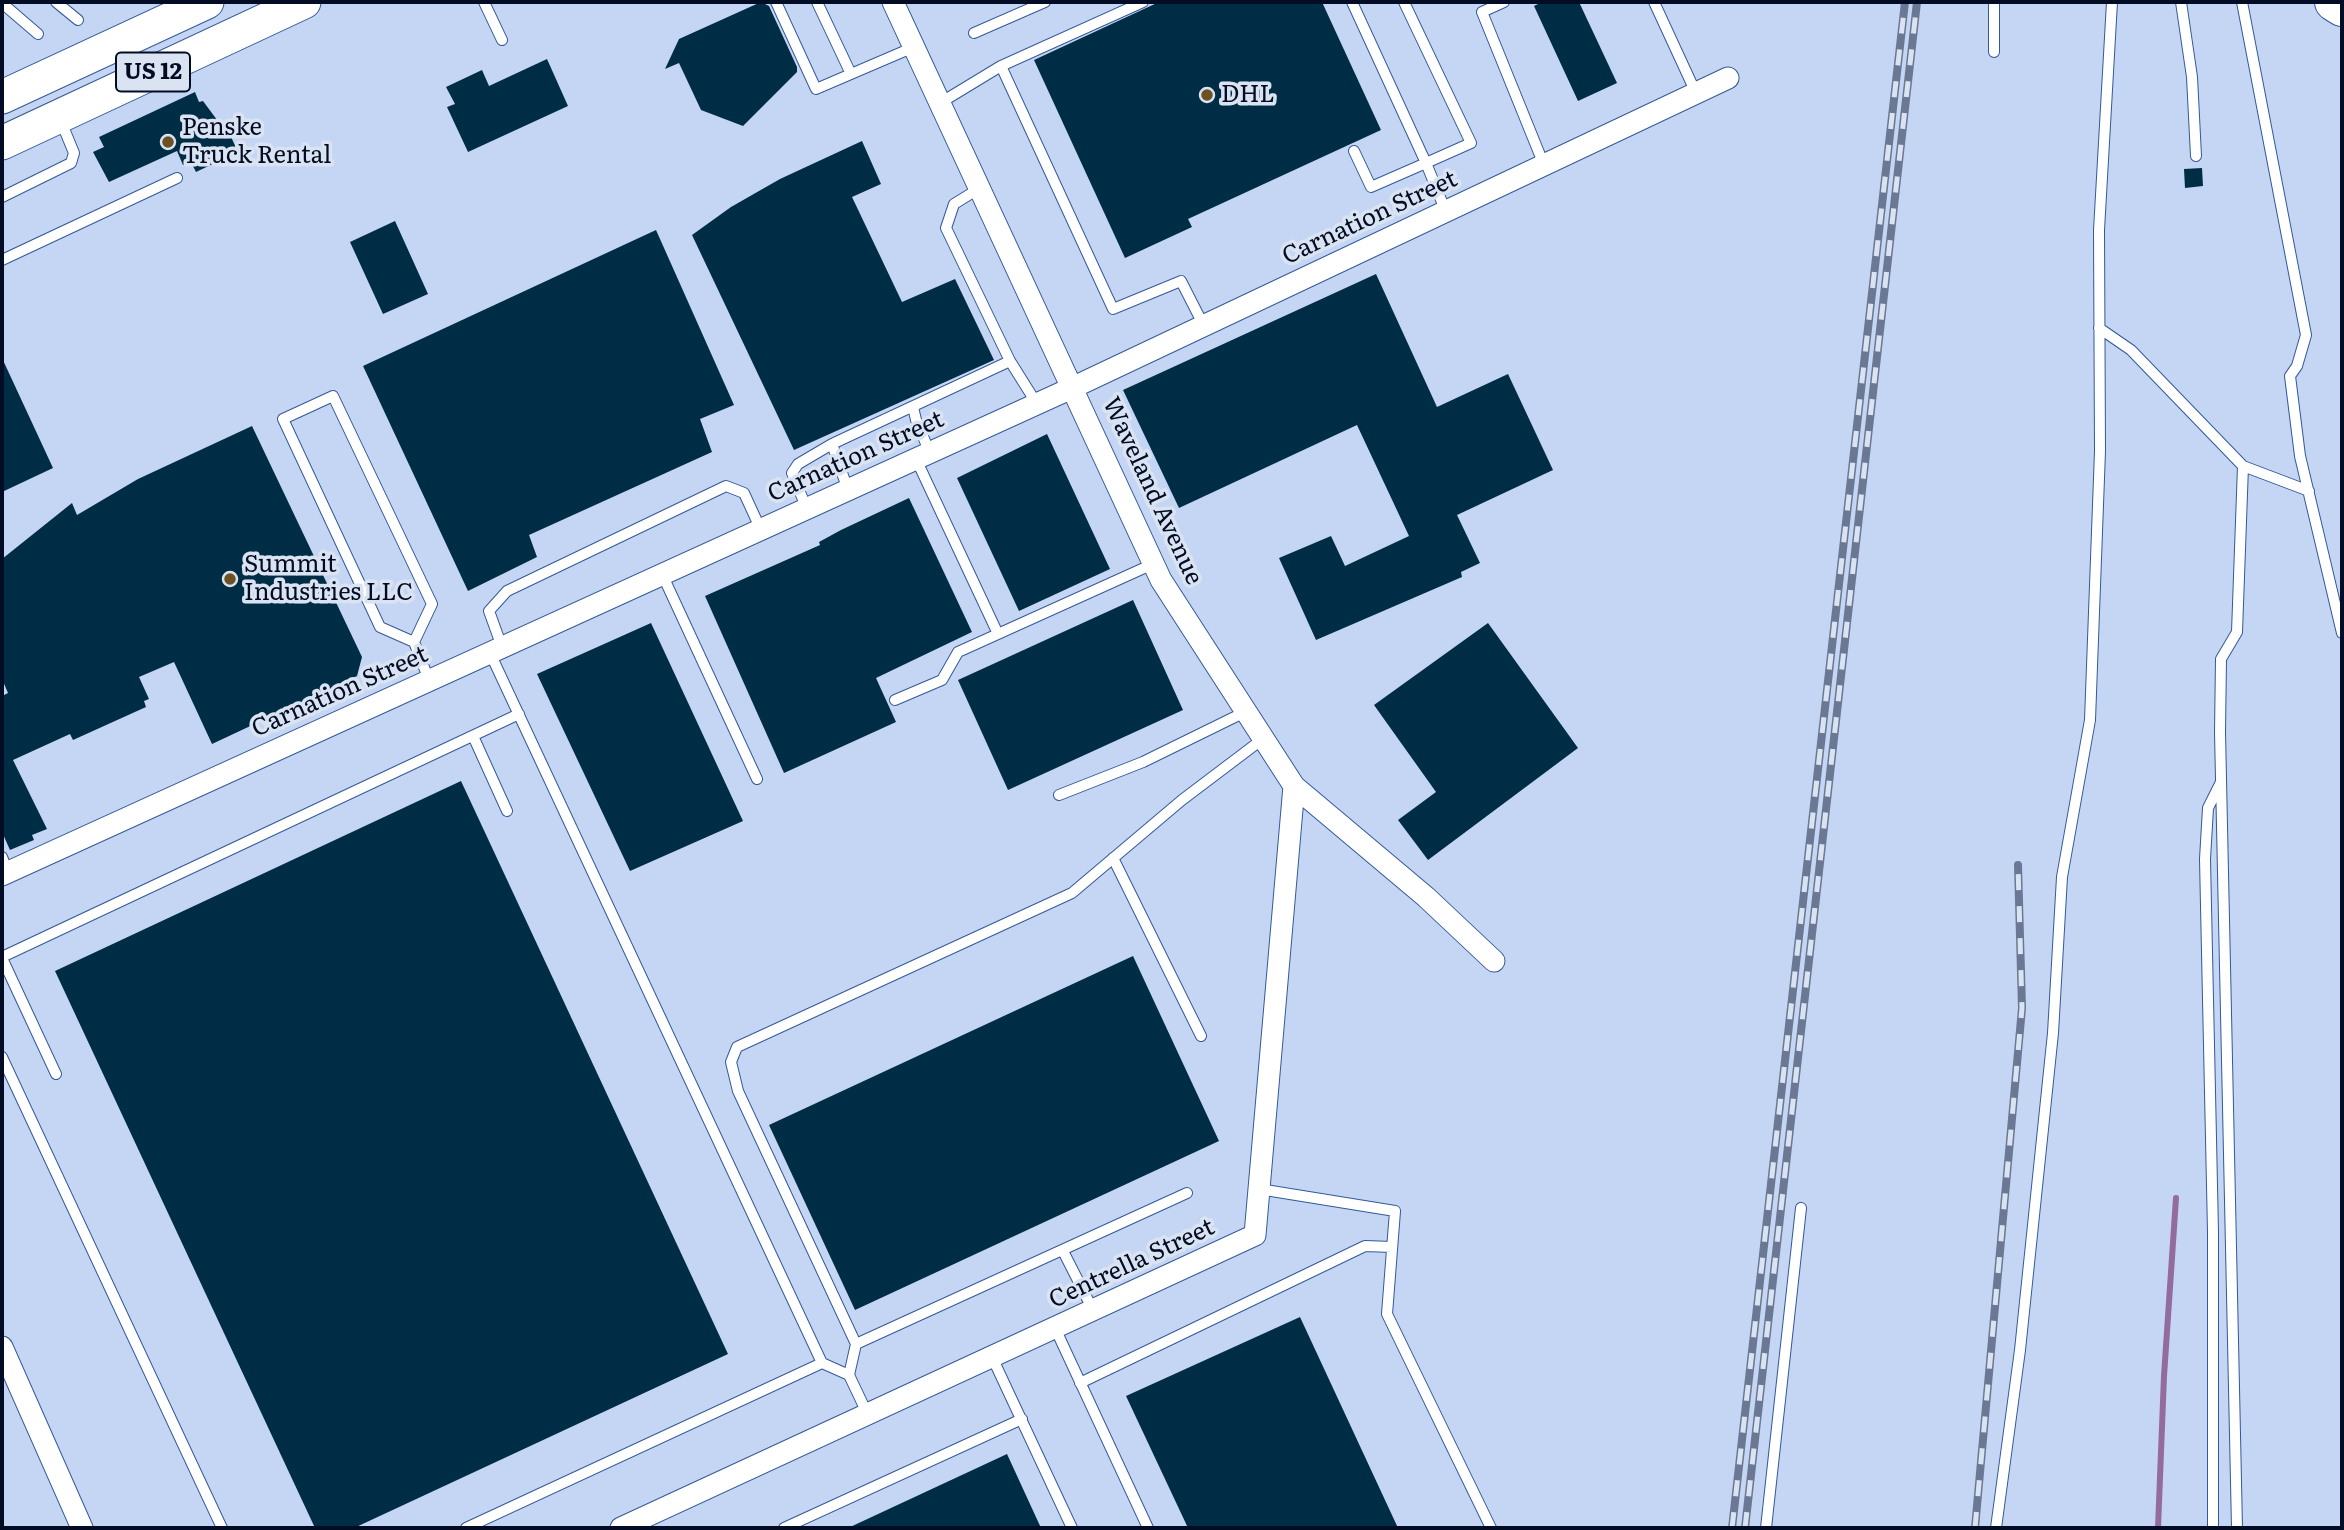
<!DOCTYPE html>
<style>
body{margin:0}
#map{position:relative;width:2344px;height:1530px;overflow:hidden;background:#c4d6f3;font-family:Literata,serif}
canvas{display:block}
.frame{position:absolute;inset:0;border:4px solid #020d25;pointer-events:none}
</style>
<div id="map">
<canvas width="2344" height="1530"></canvas>
<div class="frame"></div>
</div>
<script>
const ctx = document.querySelector('canvas').getContext('2d');
ctx.lineJoin = 'round';
const shape = rows => new Path2D(rows.map(r => 'M' + r).join(''));
function stroke(path, color, width, dash) { ctx.strokeStyle = color; ctx.lineWidth = width; ctx.lineCap = dash ? 'butt' : 'round'; ctx.setLineDash(dash || []); ctx.stroke(path); }
function fillPath(path, color) { ctx.fillStyle = color; ctx.fill(path, 'evenodd'); }
function write(font, color, halo, rows, align = 'center') {
  ctx.font = font + ' Literata,serif'; ctx.lineWidth = 7; ctx.setLineDash([]); ctx.textBaseline = 'middle'; ctx.strokeStyle = halo; ctx.fillStyle = color; for (const [text, x, y, turn = 0] of rows) {
    ctx.save(); ctx.translate(x, y); ctx.rotate((+turn || 0) * Math.PI / 180); ctx.textAlign = isNaN(turn) ? turn : align; if (halo) ctx.strokeText(text, 0, 0); ctx.fillText(text, 0, 0); ctx.restore();
  }
}
const stream = shape([
 [2158,1528,2164,1376,2176,1198]
]);
const building = shape([
 [761,2,769,6,797,67,797,72,743,126,701,110,679,63,665,69,679,39],
 [1159,2,1322,2,1381,130,1188,219,1192,227,1125,258,1034,60],
 [1542,2,1579,2,1617,83,1578,101,1534,6],
 [547,59,568,106,468,152,447,107,455,104,446,87,482,70,489,86],
 [195,92,199,102,203,101,223,128,226,126,238,152,196,172,191,162,183,165,177,151,109,182,93,152,104,147,99,137],
 [862,141,881,184,852,197,902,302,955,279,994,360,794,450,692,235,731,207,780,179],
 [2202,168,2203,186,2185,188,2184,169],
 [395,221,428,294,383,314,350,242],
 [656,230,734,405,700,419,712,452,529,535,537,557,468,591,363,366],
 [1376,274,1437,407,1508,374,1553,470,1457,515,1480,563,1461,572,1462,577,1316,640,1279,558,1331,536,1345,566,1409,536,1357,425,1179,508,1123,390],
 [2,358,53,468,2,492],
 [252,426,362,657,357,676,212,744,174,662,139,677,149,699,144,701,146,707,73,740,70,734,13,760,47,829,32,835,34,840,10,850,2,832,2,696,8,693,2,679,2,559,72,503,77,515,138,479],
 [1047,434,1110,569,1019,611,957,478],
 [909,498,972,632,876,678,896,722,784,773,705,596,820,545,819,542,841,530],
 [1133,600,1183,710,1008,790,958,680],
 [651,623,743,821,630,871,537,674],
 [1488,623,1578,748,1428,860,1398,820,1436,792,1374,705],
 [461,781,728,1354,354,1528,315,1528,55,971],
 [1133,956,1219,1141,855,1310,769,1125],
 [1300,1317,1398,1528,1188,1528,1126,1396],
 [1007,1454,1041,1528,848,1528]
]);
const service = shape([
 [56,2,78,20],
 [484,2,502,40],
 [776,2,816,89,914,47],
 [817,2,851,74],
 [1352,2,1426,163,1371,187,1354,151],
 [1404,2,1471,143,1426,163,1446,212],
 [1504,2,1482,12,1544,165],
 [1654,2,1696,93],
 [2181,2,2192,77,2196,156],
 [2242,2,2306,335,2297,366,2290,376,2300,456,2342,633],
 [2,3,38,34],
 [974,33,1045,2],
 [1994,52,1994,2],
 [1001,66,1143,2],
 [940,103,1001,66,1113,309,1181,281,1204,326],
 [980,188,954,204,946,228,1010,361,1037,404],
 [2,197,71,163,74,153,60,119],
 [2,260,177,178],
 [2099,328,2131,350,2243,466,2309,491],
 [913,407,916,420,930,453],
 [832,444,848,490],
 [916,459,998,634],
 [807,509,792,473,798,464,832,444,1010,361],
 [662,574,757,779],
 [414,642,432,604,333,396,283,419,380,627,414,642,429,680],
 [502,647,489,611,507,591,726,486,744,493,761,530],
 [490,653,822,1363,849,1375,867,1413],
 [895,700,942,680,958,652,1153,564],
 [473,736,507,811],
 [1059,795,1143,762,1247,711],
 [2,857,8,872],
 [1113,858,1201,1036],
 [2,957,519,714],
 [2,958,56,1074],
 [2,1057,222,1528],
 [1259,1189,1395,1211,1387,1314,1491,1528],
 [1063,1251,1093,1310],
 [1055,1328,1148,1528],
 [856,1344,1187,1193],
 [992,1357,1072,1528],
 [849,1375,856,1344,738,1091,731,1062,737,1047,1072,893,1182,800,1264,738],
 [1080,1383,1365,1246,1392,1247],
 [466,1528,822,1363],
 [784,1528,1022,1419],
 [1766,1528,1801,1208],
 [1996,1528,2020,1350,2053,1033,2062,877,2090,720,2100,451,2099,230,2112,2],
 [2213,1528,2213,1232,2205,859,2208,808,2221,782],
 [2237,1528,2220,732,2221,659,2237,632,2243,466]
]);
const minor = shape([
 [893,2,1161,580,1294,786,1426,897,1494,961],
 [2,875,1074,387,1728,78],
 [2,1347,82,1528],
 [621,1528,1255,1235,1294,786]
]);
const primary = shape([
 [2,97,207,2],
 [2,143,304,2]
]);
const motorway = shape([
 [2334,2,2342,7]
]);
const rail = shape([
 [1732,1528,1905,2],
 [1745,1528,1917,2],
 [1975,1528,2022,1008,2018,865]
]);
const markers = [
 [1207,95,7,"#6c5123"],
 [168,142,7,"#6c5123"],
 [230,579,7,"#6c5123"]
];
const shields = [
 [153,72,74]
];
const shieldNames = [
 ["US 12",153,72]
];
const poiNames = [
 ["DHL",1221,95],
 ["Penske",182,128],
 ["Truck Rental",182,156],
 ["Summit",244,565],
 ["Industries LLC",244,593]
];
const streetNames = [
 ["Carnation Street",1370,218,-25],
 ["Carnation Street",856,457,-24],
 ["Waveland Avenue",1152,491,65],
 ["Carnation Street",340,692,-24],
 ["Centrella Street",1132,1264,-25]
];
stroke(stream, '#946b9f', 6);
fillPath(building, '#002d46');
stroke(service, '#335997', 12);
stroke(minor, '#335997', 23);
stroke(primary, '#335997', 35);
stroke(motorway, '#335997', 40);
stroke(service, '#fff', 10);
stroke(minor, '#fff', 21);
stroke(primary, '#fff', 33);
stroke(motorway, '#fff', 38);
stroke(rail, '#6a7893', 8);
stroke(rail, '#dae3f1', 5, [16]);
for (const [x, y, r, color] of markers) { const dot = new Path2D(); dot.arc(x, y, r, 0, 2 * Math.PI); ctx.fillStyle = color; ctx.fill(dot); stroke(dot, '#dae3f1', 2.5); }
for (const [x, y, w] of shields) { const box = new Path2D(); box.roundRect(x - w / 2, y - 19.5, w, 39, 5); ctx.fillStyle = '#dae3f1'; ctx.fill(box); stroke(box, '#020d25', 2); }
write('bold 23px', '#020d25', null, shieldNames);
write('24px', '#020d25', '#dae3f1', poiNames, 'left');
write('24px', '#020d25', '#dae3f1', streetNames);
</script>
